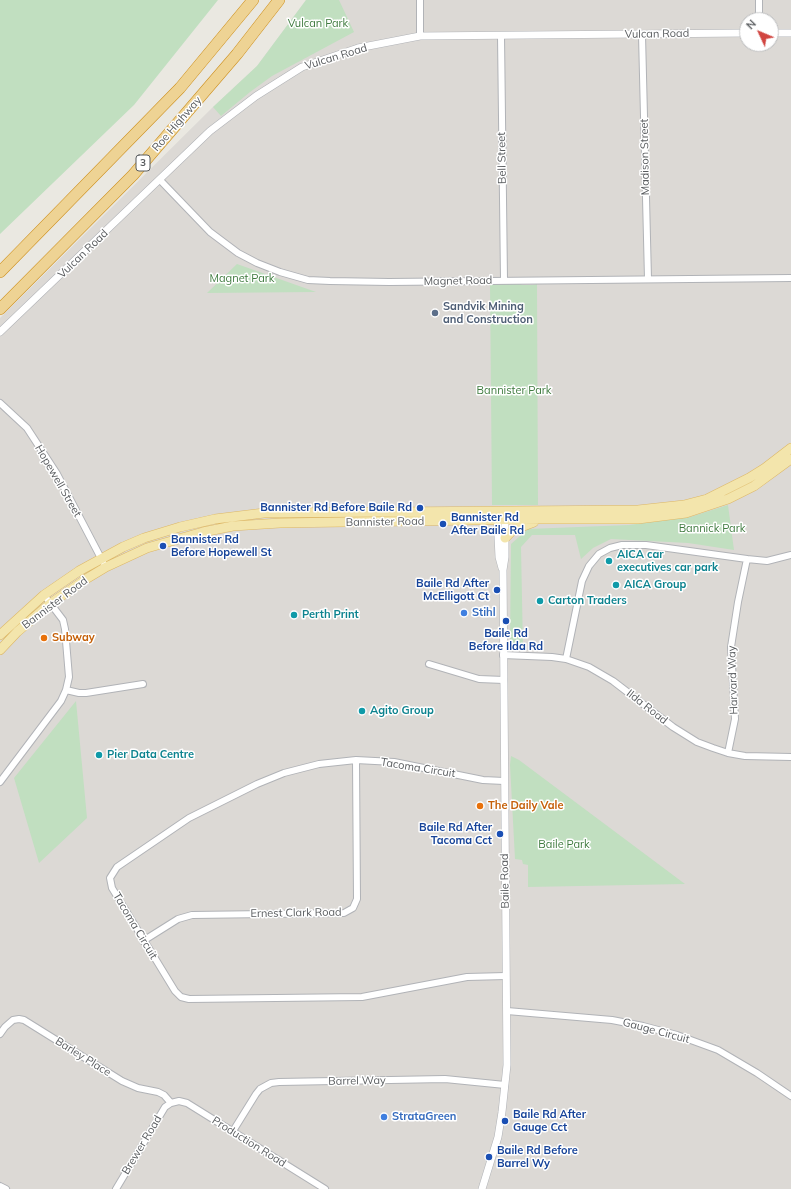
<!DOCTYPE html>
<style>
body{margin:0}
#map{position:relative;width:791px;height:1189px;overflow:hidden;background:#eae8e1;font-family:Mulish,sans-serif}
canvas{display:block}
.north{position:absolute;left:739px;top:12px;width:40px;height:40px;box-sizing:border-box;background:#fff;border:1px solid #bdbebf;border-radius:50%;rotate:314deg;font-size:11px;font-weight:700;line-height:16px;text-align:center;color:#595c5f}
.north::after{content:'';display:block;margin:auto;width:14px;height:18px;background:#d14540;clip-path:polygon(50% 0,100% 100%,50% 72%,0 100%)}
</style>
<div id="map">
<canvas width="791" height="1189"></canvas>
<div class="north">N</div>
</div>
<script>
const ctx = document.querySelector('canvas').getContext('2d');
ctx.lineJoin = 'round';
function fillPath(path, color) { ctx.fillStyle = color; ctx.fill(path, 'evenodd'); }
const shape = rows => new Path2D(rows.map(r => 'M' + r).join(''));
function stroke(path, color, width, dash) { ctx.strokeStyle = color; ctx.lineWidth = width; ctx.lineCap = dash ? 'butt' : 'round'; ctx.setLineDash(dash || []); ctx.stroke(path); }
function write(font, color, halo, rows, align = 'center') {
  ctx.font = font + ' Mulish,sans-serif'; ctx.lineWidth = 3; ctx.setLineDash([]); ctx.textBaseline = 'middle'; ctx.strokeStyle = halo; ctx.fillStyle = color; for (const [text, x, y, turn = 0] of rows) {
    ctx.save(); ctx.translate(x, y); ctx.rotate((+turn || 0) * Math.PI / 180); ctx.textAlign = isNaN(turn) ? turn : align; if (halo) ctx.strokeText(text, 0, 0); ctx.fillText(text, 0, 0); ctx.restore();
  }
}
const industrial = shape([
 [306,0,791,0,791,1189,0,1189,0,318,213,107,257,66],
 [747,20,771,20,771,44,747,44]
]);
const green = shape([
 [0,0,218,0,134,105,0,234],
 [306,0,339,0,354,32,272,76,250,92,221,116,213,107,257,66],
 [237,264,316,292,207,293],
 [490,284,521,284,522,285,533,285,537,284,538,505,492,505],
 [728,505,734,550,688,543,611,539,593,548,581,559,575,535,532,535,521,547,523,649,515,648,510,644,511,544,528,529,629,525,690,517],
 [76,701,87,818,39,863,14,778],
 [511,756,519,760,685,884,528,887,528,865,523,864,522,860,515,859,510,765]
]);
const minor = shape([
 [420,0,420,36],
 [759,0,759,20],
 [642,35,648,279],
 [501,36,504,280],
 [160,180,210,232,238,253,257,263,280,272,308,280,330,281,389,282,791,278],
 [0,403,27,428,57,474,103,562],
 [503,655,552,657,566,659,589,667,613,681,673,727,697,742,713,748,728,753,745,756,791,757],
 [566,659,582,581,589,566,599,554,610,548,622,545,646,545,747,559,767,561,791,555],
 [429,664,479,679,504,680],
 [66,690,79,693,86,693,143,684],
 [728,753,735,719,731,647,738,602,747,559],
 [504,781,483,780,394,762,356,760,319,764,284,773,257,784,189,818,117,867,110,878,112,888,175,991,181,997,189,999,362,997,467,977,506,976],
 [0,782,61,701,66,690,69,677,65,629,63,620,44,595],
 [143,941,178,919,192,915,344,913,353,908,357,899,356,760],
 [507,1011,612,1020,643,1026,677,1035,718,1050,757,1073,791,1096],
 [0,1034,5,1027,13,1020,19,1019,24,1020,122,1081,138,1088,158,1092,164,1095,171,1103],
 [233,1131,256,1094,260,1089,271,1083,279,1082,445,1079,505,1085],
 [0,1186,6,1189],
 [116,1189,165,1107,171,1103,179,1101,187,1103,325,1189]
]);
const tertiary = shape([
 [771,33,791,33],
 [0,332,210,131,256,96,302,67,358,48,420,36,747,33],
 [497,515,499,557,502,568],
 [482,1189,498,1137,502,1112,507,1065,503,570,505,557,505,514]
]);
const primary = shape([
 [505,538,513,530,534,522],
 [0,635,44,595,79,571,123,547,144,538,180,527,215,519,264,513,638,510,684,505,707,499,749,478,765,468,791,448],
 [0,650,17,632,51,603,86,579,106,567,147,548,203,532,233,526,280,523,539,519,638,519,686,513,728,499,754,486,791,459]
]);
const motorway = shape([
 [0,272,180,88,253,0],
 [0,309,133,175,237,54,279,0]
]);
const markers = [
 [435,313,4,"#5c6f8a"],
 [420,508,4,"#1a4fb4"],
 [443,524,4,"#1a4fb4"],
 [163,546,4,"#1a4fb4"],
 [609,561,4,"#0f9aa8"],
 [616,585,4,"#0f9aa8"],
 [497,590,4,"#1a4fb4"],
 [540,601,4,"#0f9aa8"],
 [464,613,4,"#3f7fe0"],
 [294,615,4,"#0f9aa8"],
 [506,621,4,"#1a4fb4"],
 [44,638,4,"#e8710a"],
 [362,711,4,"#0f9aa8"],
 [99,755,4,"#0f9aa8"],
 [480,806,4,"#e8710a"],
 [500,834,4,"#1a4fb4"],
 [384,1117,4,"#3f7fe0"],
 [505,1121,4,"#1a4fb4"],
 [489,1157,4,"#1a4fb4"]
];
const shields = [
 [143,163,14]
];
const shieldNames = [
 ["3",143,163]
];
const parkNames = [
 ["Vulcan Park",318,24],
 ["Magnet Park",242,279],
 ["Bannister Park",514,391],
 ["Bannick Park",712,529],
 ["Baile Park",564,845]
];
const streetNames = [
 ["Vulcan Road",657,34,-1],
 ["Vulcan Road",336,57,-17],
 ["Roe Highway",177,124,-49],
 ["Madison Street",645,157,-91],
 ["Bell Street",502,158,-91],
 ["Vulcan Road",83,254,-44],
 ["Magnet Road",458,281,-1],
 ["Hopewell Street",58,481,60],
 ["Bannister Road",385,522,-1],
 ["Bannister Road",55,603,-37],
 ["Harvard Way",733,680,-92],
 ["Ilda Road",647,707,38],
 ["Tacoma Circuit",418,768,9],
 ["Baile Road",505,881,-91],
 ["Ernest Clark Road",296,913,-1],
 ["Tacoma Circuit",135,926,59],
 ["Gauge Circuit",656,1031,15],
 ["Barley Place",83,1057,32],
 ["Barrel Way",357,1081,-1],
 ["Production Road",249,1142,32],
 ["Brewer Road",142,1145,-59]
];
const serviceNames = [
 ["Sandvik Mining",443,307],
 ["and Construction",443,320]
];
const transitNames = [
 ["Bannister Rd Before Baile Rd",412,508,"right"],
 ["Bannister Rd",451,518],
 ["After Baile Rd",451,531],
 ["Bannister Rd",171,540],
 ["Before Hopewell St",171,553],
 ["Baile Rd After",489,584,"right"],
 ["McElligott Ct",489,597,"right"],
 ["Baile Rd",506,634,"center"],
 ["Before Ilda Rd",506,647,"center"],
 ["Baile Rd After",492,828,"right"],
 ["Tacoma Cct",492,841,"right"],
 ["Baile Rd After",513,1115],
 ["Gauge Cct",513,1128],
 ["Baile Rd Before",497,1151],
 ["Barrel Wy",497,1164]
];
const cultureNames = [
 ["AICA car",617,555],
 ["executives car park",617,568],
 ["AICA Group",624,585],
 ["Carton Traders",548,601],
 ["Perth Print",302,615],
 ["Agito Group",370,711],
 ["Pier Data Centre",107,755]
];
const shopNames = [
 ["Stihl",472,613],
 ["StrataGreen",392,1117]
];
const foodNames = [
 ["Subway",52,638],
 ["The Daily Vale",488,806]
];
fillPath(industrial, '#dcd9d5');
fillPath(green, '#c1dfc0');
stroke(minor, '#b1b3b7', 8);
stroke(tertiary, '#b1b3b7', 8);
stroke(primary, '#ddb766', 10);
stroke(motorway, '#cd8f1d', 12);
stroke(minor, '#fff', 6);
stroke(tertiary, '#fff', 7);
stroke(primary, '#f3e5ac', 9);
stroke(motorway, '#eed394', 11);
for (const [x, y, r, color] of markers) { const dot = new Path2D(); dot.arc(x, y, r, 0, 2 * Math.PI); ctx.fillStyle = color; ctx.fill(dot); stroke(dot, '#fff', 1.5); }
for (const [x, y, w] of shields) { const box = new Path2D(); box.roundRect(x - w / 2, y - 8, w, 16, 3); ctx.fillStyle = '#fff'; ctx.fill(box); stroke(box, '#595c5f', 1); }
write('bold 10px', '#595c5f', null, shieldNames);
write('11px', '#3e7a3e', '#fff', parkNames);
write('11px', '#595c5f', '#fff', streetNames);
write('bold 11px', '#4e5e75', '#fff', serviceNames, 'left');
write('bold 11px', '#164399', '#fff', transitNames, 'left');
write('bold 11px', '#0d838f', '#fff', cultureNames, 'left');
write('bold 11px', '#366cbe', '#fff', shopNames, 'left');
write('bold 11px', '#c56008', '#fff', foodNames, 'left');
</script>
